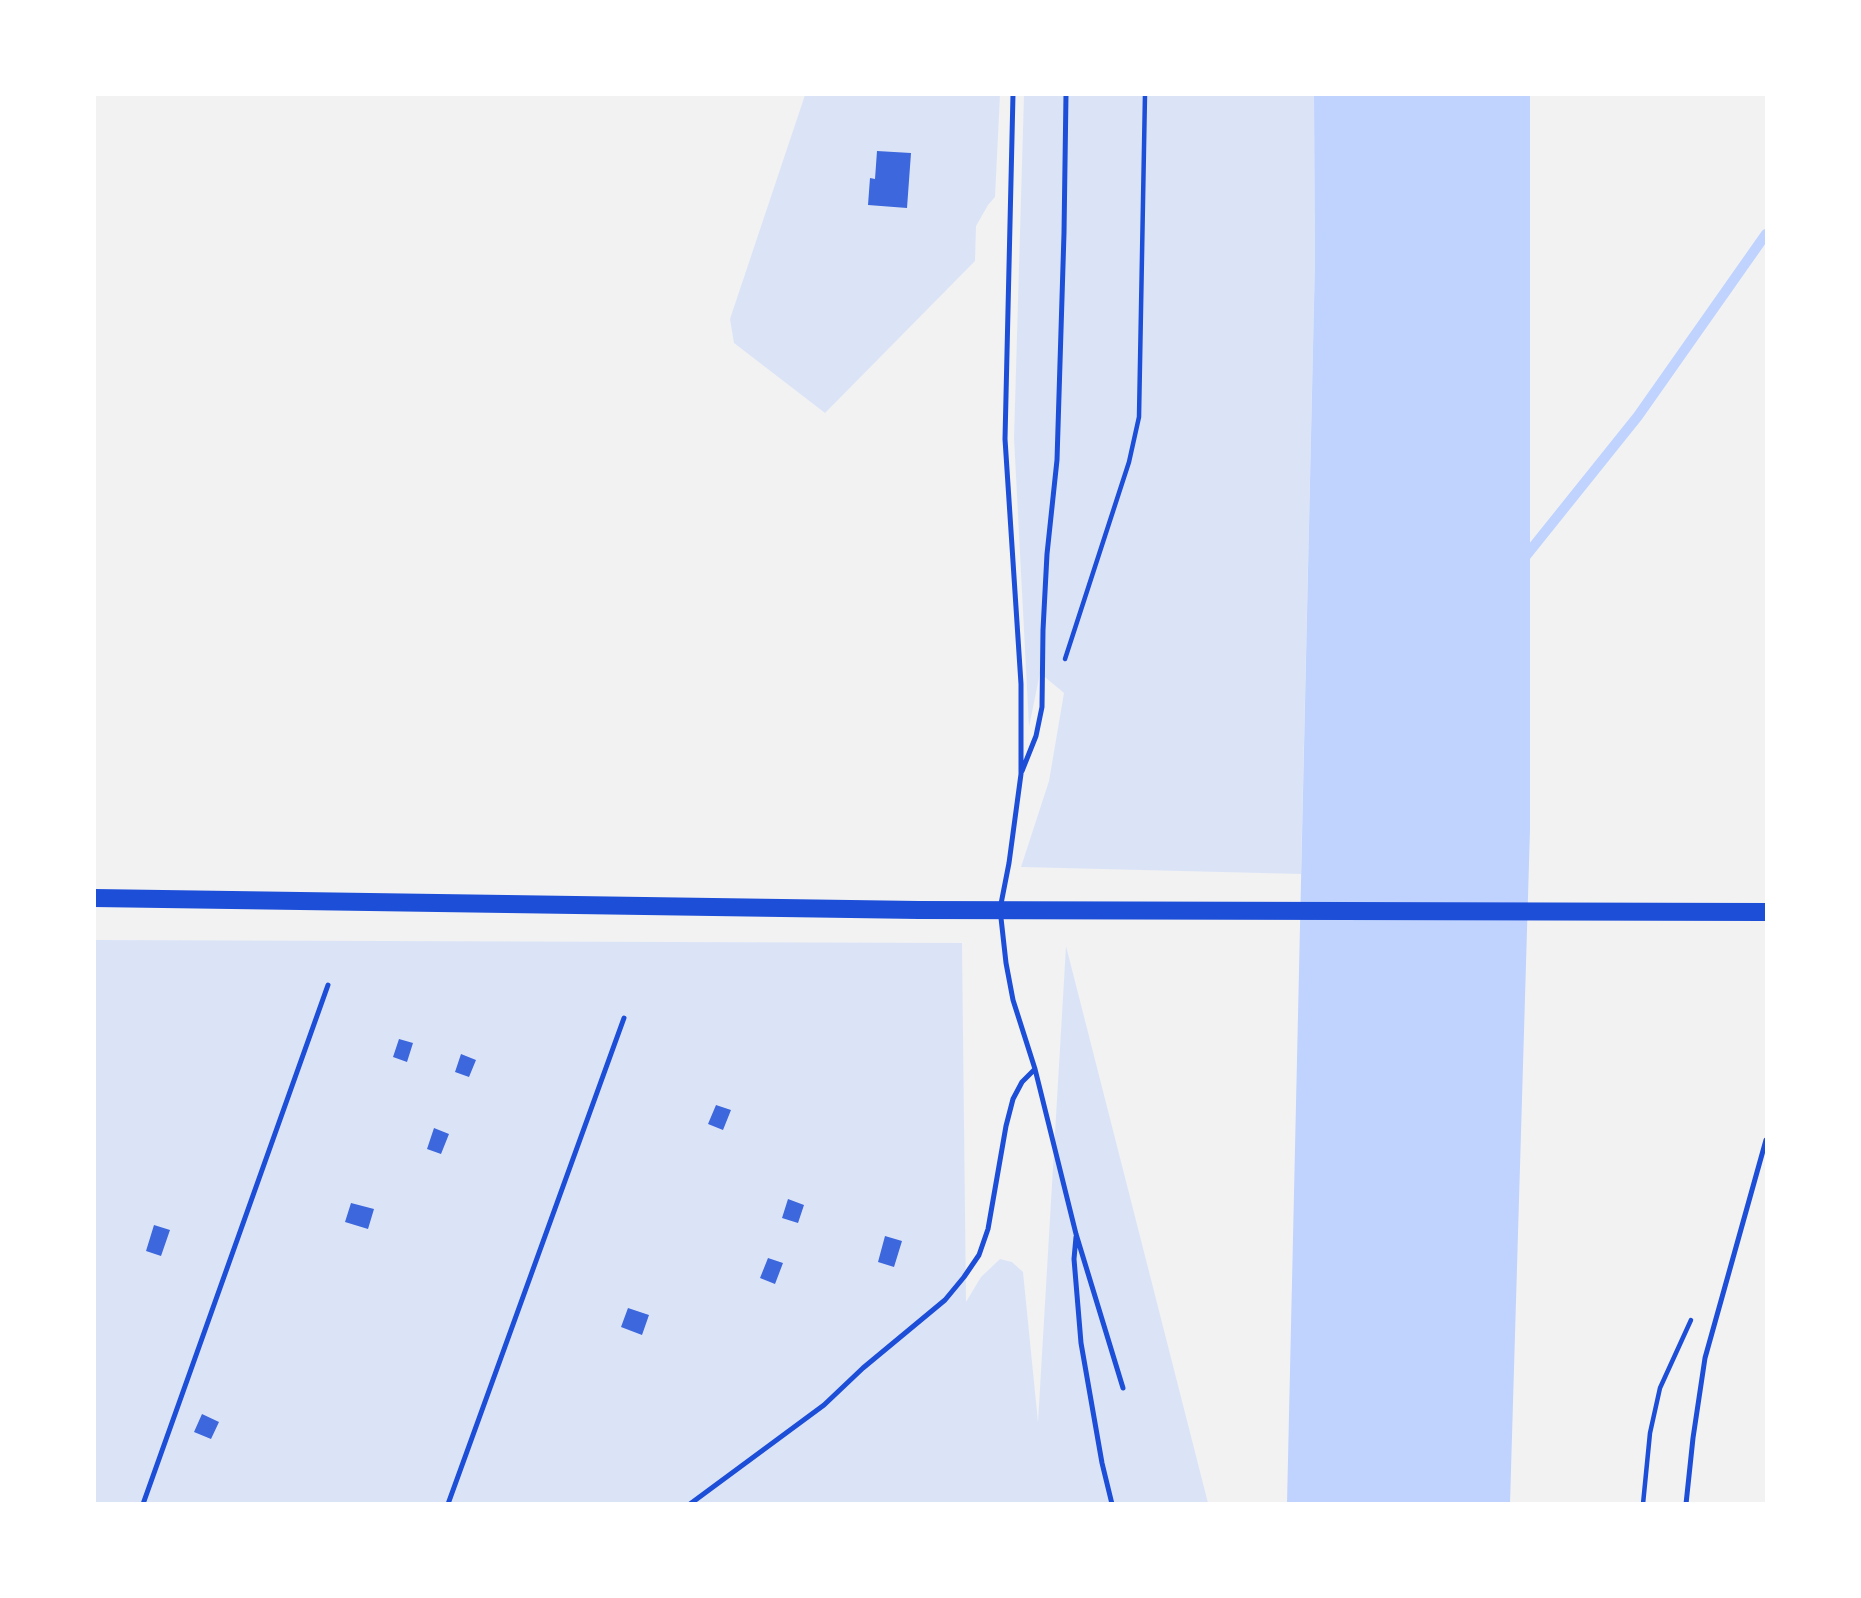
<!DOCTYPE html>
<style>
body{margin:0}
#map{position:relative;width:1861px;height:1598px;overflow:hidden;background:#f2f2f2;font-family:Overpass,sans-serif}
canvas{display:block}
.frame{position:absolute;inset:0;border:96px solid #fff;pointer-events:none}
</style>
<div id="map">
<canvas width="1861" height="1598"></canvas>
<div class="frame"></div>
</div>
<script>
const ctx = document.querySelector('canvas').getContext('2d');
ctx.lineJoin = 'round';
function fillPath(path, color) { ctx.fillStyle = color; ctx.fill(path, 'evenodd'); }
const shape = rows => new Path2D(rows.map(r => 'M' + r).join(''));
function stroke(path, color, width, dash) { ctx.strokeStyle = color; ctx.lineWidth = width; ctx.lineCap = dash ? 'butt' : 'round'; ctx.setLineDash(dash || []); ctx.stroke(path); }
const green = shape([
 [805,95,1000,95,995,197,988,205,976,226,975,261,825,413,734,343,730,319],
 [1024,95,1314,95,1315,260,1301,874,1021,867,1049,781,1064,693,1040,673,1029,727,1014,438],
 [95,940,962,943,966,1302,981,1277,1000,1259,1012,1262,1023,1272,1038,1422,1066,946,1208,1503,95,1504]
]);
const water = shape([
 [1314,95,1530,95,1530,829,1510,1503,1287,1504,1315,260]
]);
const stream = shape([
 [1521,562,1638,416,1766,234]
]);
const building = shape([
 [877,151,911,153,907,208,868,205,870,178,875,179],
 [399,1039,413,1043,407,1062,393,1057],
 [461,1054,476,1060,469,1077,455,1072],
 [716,1105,731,1110,723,1130,708,1124],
 [434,1128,449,1134,441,1154,427,1149],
 [788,1199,804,1205,798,1223,782,1218],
 [351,1203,374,1209,368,1229,345,1222],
 [154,1225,170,1230,161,1256,146,1251],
 [885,1236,902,1241,894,1267,878,1262],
 [768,1258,783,1263,775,1284,760,1278],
 [628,1308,649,1315,642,1335,621,1327],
 [202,1414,219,1422,211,1439,194,1432]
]);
const path = shape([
 [1065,659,1129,462,1139,417,1145,94],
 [1643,1504,1650,1433,1660,1388,1691,1320]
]);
const service = shape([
 [1013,94,1005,439,1021,684,1021,774,1009,863,1000,909,1006,963,1013,1000,1035,1069,1076,1234,1123,1388],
 [1022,771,1036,736,1042,707,1043,630,1047,554,1057,460,1064,233,1066,94],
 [1076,1237,1074,1259,1081,1343,1102,1463,1112,1504],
 [143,1504,328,985],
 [448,1504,624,1018],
 [690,1504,824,1405,863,1368,945,1300,964,1277,979,1255,988,1229,1006,1126,1013,1099,1022,1082,1035,1069],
 [1686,1504,1693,1438,1705,1358,1766,1140]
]);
const primary = shape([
 [94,898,919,910,1766,912]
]);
fillPath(green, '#dbe4f7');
fillPath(water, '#bfd3fe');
stroke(stream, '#bfd3fe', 10);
fillPath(building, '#3d67dc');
stroke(path, '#1d4ed8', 4.5);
stroke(service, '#1d4ed8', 5);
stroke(primary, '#1d4ed8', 18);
</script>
